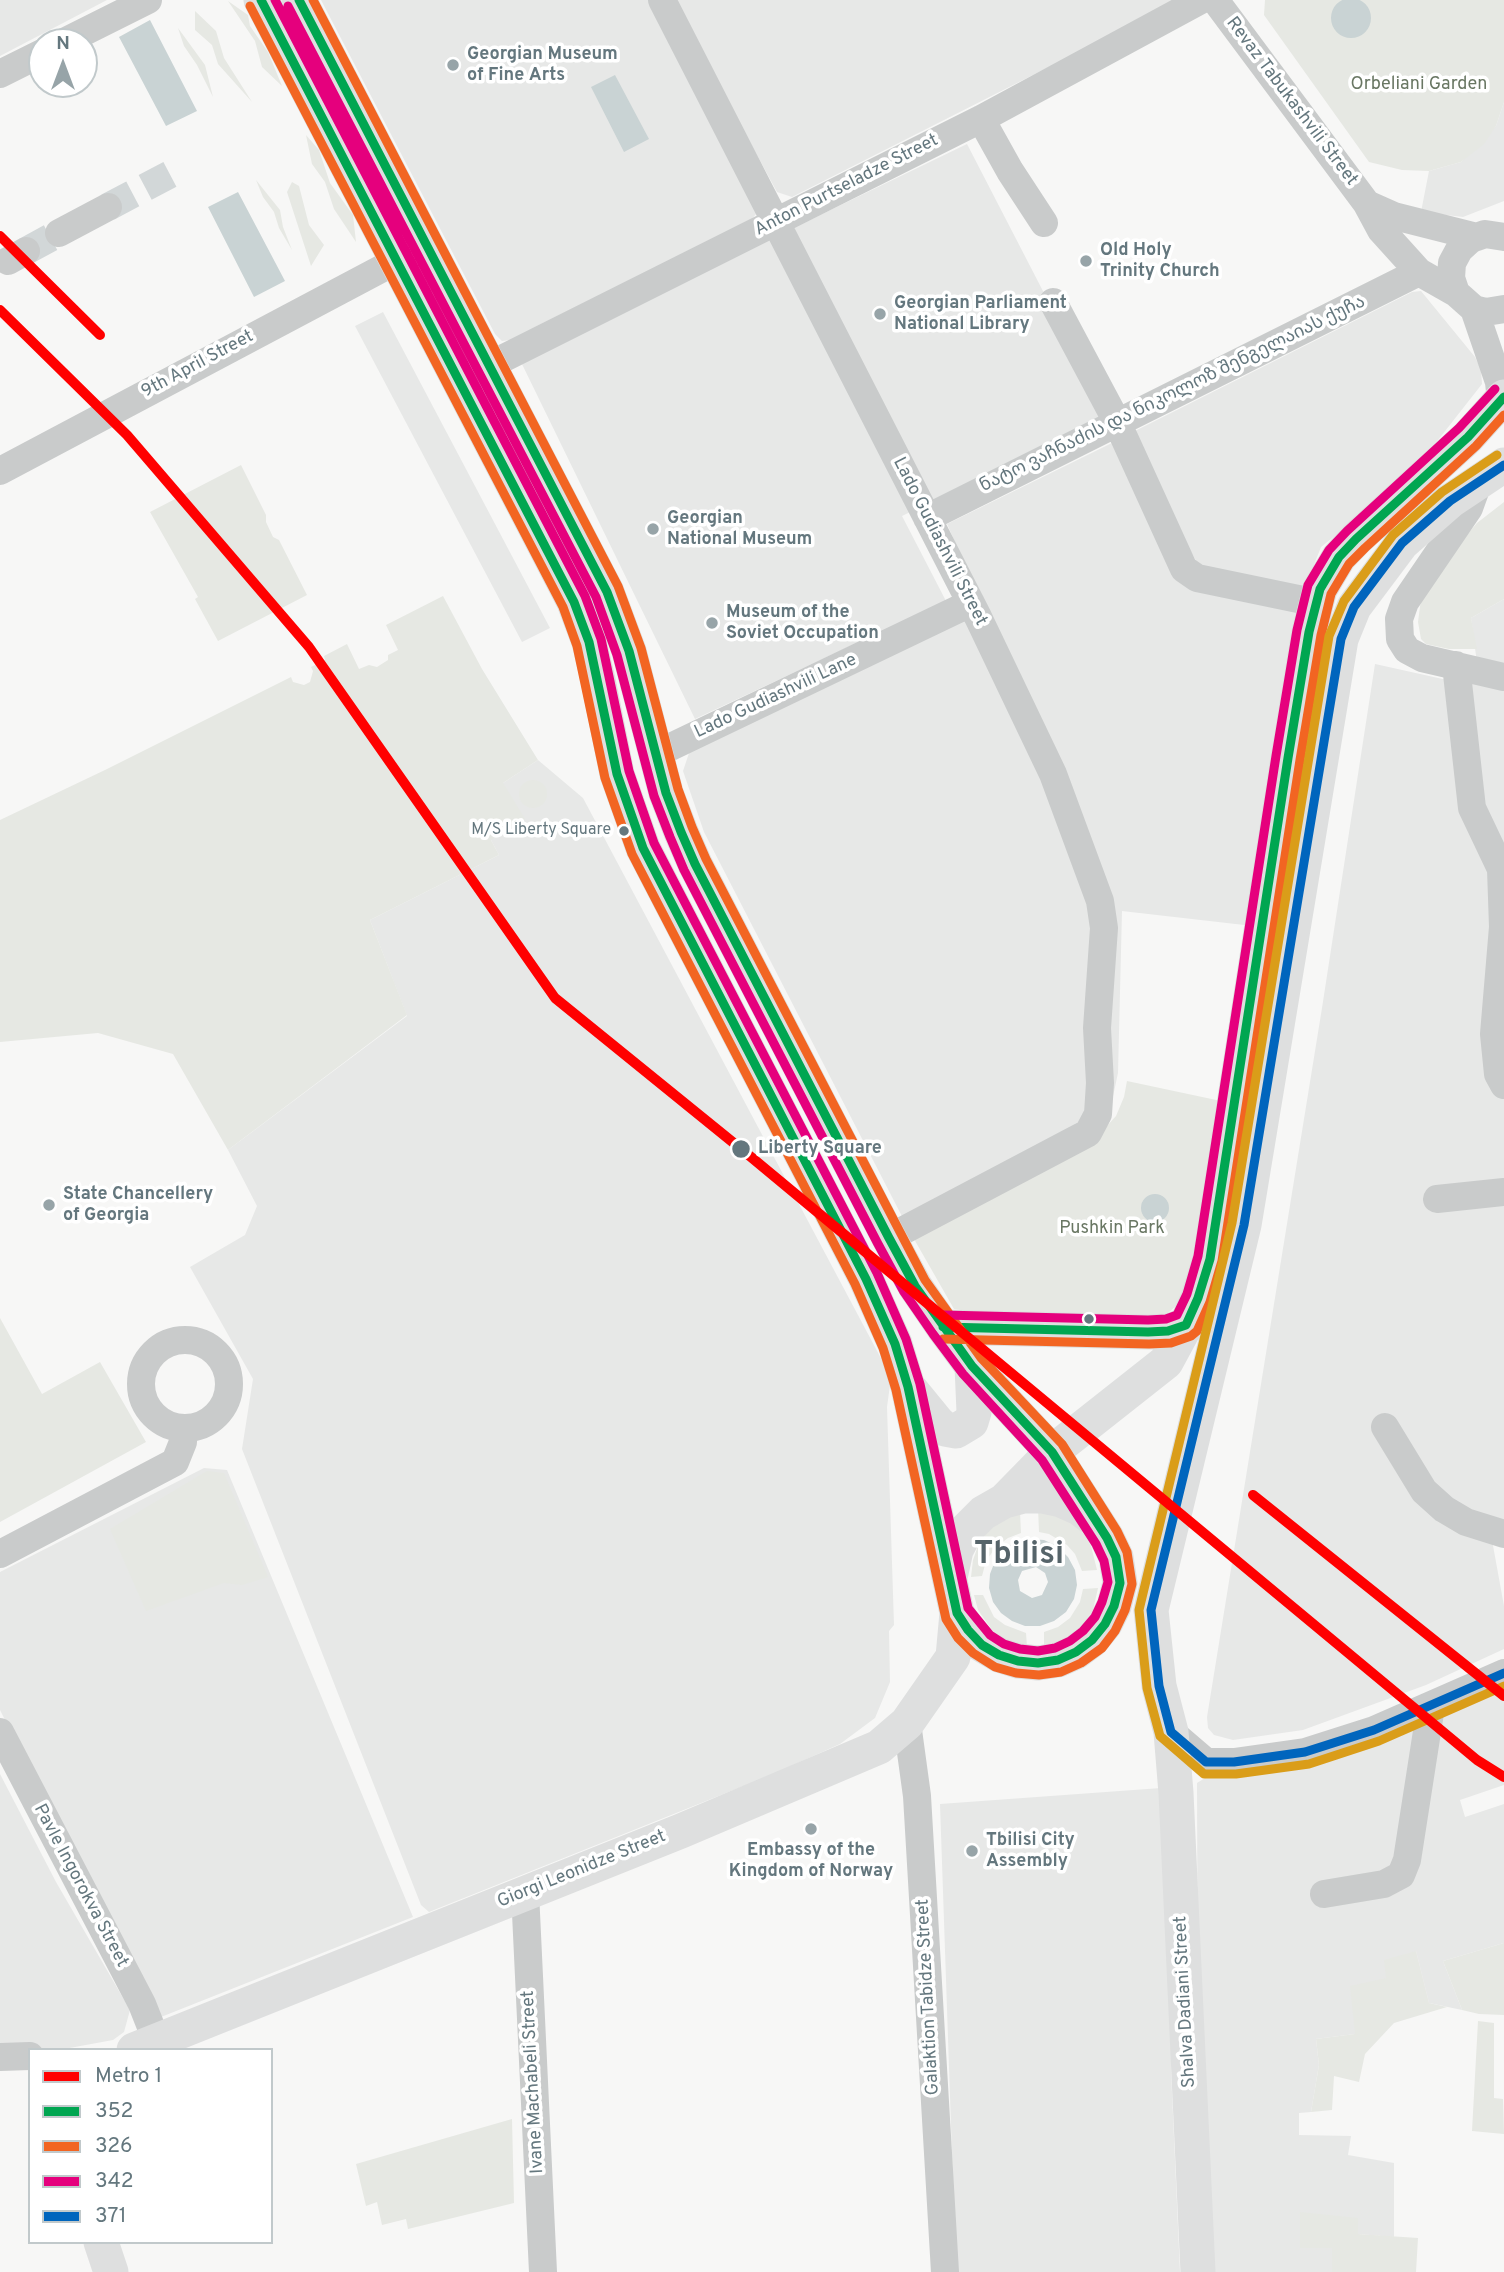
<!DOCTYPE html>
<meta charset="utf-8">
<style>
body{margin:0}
#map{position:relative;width:1504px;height:2272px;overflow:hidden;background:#f7f7f6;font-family:Overpass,sans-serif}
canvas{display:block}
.legend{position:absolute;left:28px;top:2048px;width:245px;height:196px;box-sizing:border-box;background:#fff;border:2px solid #c1c9cb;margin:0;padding:9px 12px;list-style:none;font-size:21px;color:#64777e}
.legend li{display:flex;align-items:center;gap:14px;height:35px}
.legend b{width:35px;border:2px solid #c1c9cb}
.north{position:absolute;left:28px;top:28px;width:70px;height:70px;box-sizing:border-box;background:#fff;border:2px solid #c1c9cb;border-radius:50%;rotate:0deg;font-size:19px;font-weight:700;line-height:28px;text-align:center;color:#64777e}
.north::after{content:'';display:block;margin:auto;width:24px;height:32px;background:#97a4a8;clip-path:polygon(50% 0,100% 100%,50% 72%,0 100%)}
</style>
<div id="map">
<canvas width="1504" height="2272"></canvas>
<ul class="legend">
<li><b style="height:9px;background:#f00"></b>Metro 1</li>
<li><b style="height:9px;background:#00a651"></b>352</li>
<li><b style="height:9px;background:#f26522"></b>326</li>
<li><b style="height:9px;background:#e5007d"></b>342</li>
<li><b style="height:9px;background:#0065bd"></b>371</li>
</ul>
<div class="north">N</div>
</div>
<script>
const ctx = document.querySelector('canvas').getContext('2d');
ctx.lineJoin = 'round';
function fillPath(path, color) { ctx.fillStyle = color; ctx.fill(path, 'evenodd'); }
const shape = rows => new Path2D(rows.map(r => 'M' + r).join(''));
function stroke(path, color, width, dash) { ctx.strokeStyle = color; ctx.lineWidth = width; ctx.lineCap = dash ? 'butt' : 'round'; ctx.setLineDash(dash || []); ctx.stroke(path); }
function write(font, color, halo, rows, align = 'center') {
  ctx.font = font + ' Overpass,"Noto Sans Georgian",sans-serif'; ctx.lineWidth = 7; ctx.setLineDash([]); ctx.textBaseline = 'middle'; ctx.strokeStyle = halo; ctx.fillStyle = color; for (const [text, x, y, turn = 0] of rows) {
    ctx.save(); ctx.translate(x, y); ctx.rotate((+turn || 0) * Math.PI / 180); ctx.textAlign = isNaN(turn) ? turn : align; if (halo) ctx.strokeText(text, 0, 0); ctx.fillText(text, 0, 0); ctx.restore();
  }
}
const built = shape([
 [0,0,107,0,0,56],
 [321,0,649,0,758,212,748,223,518,339,502,341,495,334],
 [673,0,1181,0,792,197,777,192],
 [1504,102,1504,201,1463,217,1421,212,1429,171,1461,162,1496,126],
 [967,144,1107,415,902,516,946,601,695,719,520,360],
 [1421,291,1475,357,1481,369,1482,384,1409,477,1321,547,1303,593,1201,570,1127,435,1412,292],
 [383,312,550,628,522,642,355,326],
 [1116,441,1187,584,1306,605,1253,926,1122,911,1118,1073,1112,1101,908,1228,704,832,683,771,692,744,981,602,947,524],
 [1504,599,1504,673,1477,663,1471,618],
 [1375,664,1447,680,1488,858,1504,1096,1504,1525,1492,1540,1504,1606,1504,1649,1426,1685,1303,1730,1233,1740,1214,1735,1208,1728,1207,1717,1322,1008],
 [1461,679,1504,687,1504,867,1474,805],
 [538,760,583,798,884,1364,890,1385,887,1407,894,1625,889,1631,890,1682,875,1718,840,1744,771,1775,429,1912,421,1905,242,1449,253,1379,190,1267,245,1235,257,1206,228,1150,407,1016,370,920,499,855,491,840,503,783],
 [204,1468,227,1470,413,1917,161,2017,154,2017,0,1710,0,1572],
 [1501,1688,1504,1691,1504,1785,1460,1800,1465,1817,1504,1804,1504,1943,1443,1961,1462,2010,1429,2003,1416,1951,1386,1978,1355,2034,1316,2039,1319,2065,1311,2112,1299,2113,1299,2135,1351,2136,1348,2155,1394,2163,1394,2237,1358,2234,1358,2218,1332,2248,1332,2272,1210,2272,1198,2067,1197,1783,1223,1767,1337,1754,1401,1734],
 [0,1774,56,1882,130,2010,124,2032,113,2040,64,2049,0,2048],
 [1175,1787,1171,2070,1180,2272,956,2272,940,1804]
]);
const green = shape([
 [1265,0,1504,0,1504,102,1496,126,1484,144,1461,162,1429,171,1402,170,1369,162,1264,15],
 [228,1,248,15,250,26,268,52,282,86,262,67,255,41],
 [195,11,216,31,224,58,252,102,218,64,212,45,195,30],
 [178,28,205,65,213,97,197,65,184,46],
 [306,135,319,150,330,183,353,215,356,242,334,209,325,182,312,164],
 [256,180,280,210,283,227,292,250,279,228,274,212,263,197],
 [292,182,299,186,309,225,324,245,311,266,287,192],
 [241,465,266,515,266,522,273,537,279,540,307,595,218,641,195,599,198,597,150,512],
 [1504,502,1504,599,1471,618,1477,649,1449,649,1426,644,1421,639,1418,622,1421,599,1459,544,1477,523],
 [443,596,482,669,538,760,503,783,525,819,491,840,499,855,370,920,407,1015,228,1150,173,1054,98,1033,0,1042,0,820,105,770,291,677,293,682,304,685,310,682,313,671,311,667,325,660,324,656,347,644,359,669,369,665,377,667,388,660,388,655,398,650,386,625],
 '519 794a14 14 0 1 1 28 0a14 14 0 1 1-28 0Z',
 [1127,1081,1221,1101,1200,1249,1181,1302,1163,1317,973,1312,954,1309,914,1239,1106,1127,1116,1116,1124,1097],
 [0,1318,42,1394,100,1362,146,1442,0,1522],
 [207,1471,224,1473,268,1577,242,1585,224,1583,146,1611,110,1529],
 [1038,1508,1073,1523,1084,1534,1091,1546,1097,1570,1082,1571,1075,1554,1067,1545,1049,1534,1039,1532],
 [1020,1512,1021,1533,1008,1538,996,1547,986,1561,982,1576,971,1577,973,1560,979,1543,992,1526],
 [1098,1588,1093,1610,1081,1628,1062,1641,1044,1647,1044,1632,1058,1627,1070,1618,1080,1602,1083,1589],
 [974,1595,983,1595,994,1617,1005,1625,1026,1633,1027,1647,1001,1638,992,1630,978,1610],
 [1504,1943,1504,2015,1479,2014,1462,2010,1443,1961],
 [1416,1951,1429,2003,1447,2007,1394,2023,1365,2054,1359,2082,1334,2076,1332,2110,1311,2112,1319,2065,1316,2039,1355,2034,1350,1986,1386,1978,1384,1960],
 [1478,2021,1494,2023,1494,2098,1503,2099,1504,2134,1472,2131],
 [512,2119,514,2203,408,2229,406,2219,382,2225,377,2202,366,2206,356,2164],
 [1300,2212,1358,2218,1358,2234,1418,2238,1416,2272,1332,2272,1332,2248,1300,2248]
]);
const water = shape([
 '1331 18a20 20 0 1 1 40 0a20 20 0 1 1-40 0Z',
 [150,20,197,111,166,126,119,37],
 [615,75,649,139,624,152,591,87],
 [238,192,285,281,254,297,208,207],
 '1141 1208a14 14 0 1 1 28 0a14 14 0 1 1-28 0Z',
 [1029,1539,1044,1540,1057,1546,1068,1557,1075,1570,1077,1585,1074,1599,1066,1612,1054,1621,1040,1626,1025,1626,1012,1621,1001,1613,993,1602,989,1588,990,1574,995,1561,1003,1550,1015,1543],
 [1036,1567,1045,1573,1048,1582,1042,1595,1032,1598,1020,1591,1018,1580,1022,1571]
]);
const minorTunnel = shape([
 [108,207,182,168],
 [26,251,59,233]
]);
const minor = shape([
 [662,0,978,617,1053,774,1100,901,1104,928,1097,1028,1100,1083,1098,1114,1088,1133,889,1238],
 [1215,0,1367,204,1381,230,1419,272,1456,293],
 [64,42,148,0],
 [0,74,42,53],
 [981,119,1010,171,1044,223],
 [1367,204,1394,216,1477,237],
 [59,233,108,207],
 [1504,237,1485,234,1471,239,1459,250,1452,263,1451,278,1456,293,1474,309,1486,312,1504,309],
 [8,261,26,251],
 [1053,302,1117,422,1184,569,1197,578,1303,600,1315,606],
 [1474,309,1499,382,1501,401],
 [488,366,981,119,1201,0],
 [0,471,396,261],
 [1478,483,1469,508,1405,602,1399,619,1400,639,1407,650,1422,658,1504,677],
 [927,518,1419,272],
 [1456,665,1472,808,1501,869,1503,927,1494,1034,1498,1074,1504,1085],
 [656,754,971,603],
 [1437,1199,1504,1192],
 '141 1384a44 44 0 1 1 88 0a44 44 0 1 1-88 0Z',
 [1385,1427,1424,1491,1444,1509,1466,1522,1504,1534],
 [0,1554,175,1462,183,1442,182,1428],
 [907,1723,917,1796,945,2272],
 [0,1732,142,2004,157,2042],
 [1171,1732,1206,1762,1234,1762,1305,1752,1374,1730,1504,1673],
 [525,1892,543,2272],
 [1324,1894,1384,1884,1401,1875,1407,1860,1431,1706],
 [0,2057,30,2056]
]);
const major = shape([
 [261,0,574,602,589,642,598,680,617,774,643,848,866,1279,895,1344,908,1387,957,1613,968,1630,982,1645,999,1655,1018,1661,1038,1663,1058,1660,1076,1652,1092,1640,1105,1624,1114,1606,1120,1583,1116,1557,1107,1538,1052,1452,972,1366,943,1327,915,1286,889,1238,695,864,681,832,666,793,629,651,607,592,299,0],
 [943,1327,1148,1332,1168,1331,1186,1325],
 [911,1390,938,1423,945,1429,956,1431,971,1422,974,1412,972,1366],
 [1004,1501,1052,1452,1166,1362,1186,1325,1198,1298,1210,1259,1288,758,1309,632,1320,589,1339,557,1356,539,1468,437,1504,397],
 [951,1573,956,1550,967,1529,983,1513,1004,1501,1023,1496,1042,1496,1061,1500,1079,1508,1092,1518],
 [134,2050,681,1831,879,1747,907,1723,953,1657,957,1613],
 [101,2242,111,2272],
 [1198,2272,1176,1793,1171,1732,1159,1686,1151,1610,1244,1225,1341,639,1354,607,1402,543,1450,501,1504,465]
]);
const bus1 = shape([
 [261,0,574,602,589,642,617,774,643,848,866,1279,895,1344,908,1387,957,1613,968,1630,982,1645,999,1655,1018,1661,1038,1663,1058,1660,1076,1652,1092,1640,1105,1624,1114,1606,1120,1583,1116,1557,1107,1538,1052,1452,972,1366,915,1286,889,1238,695,864,681,832,666,793,629,651,607,592,299,0],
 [943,1327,1148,1332,1168,1331,1186,1325,1198,1298,1210,1259,1288,758,1309,632,1320,589,1339,557,1356,539,1468,437,1504,397]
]);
const bus2 = shape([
 [250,6,563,607,577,646,605,778,632,854,855,1284,883,1348,896,1390,946,1619,958,1638,973,1653,995,1667,1016,1673,1039,1675,1061,1672,1081,1663,1102,1648,1115,1631,1125,1610,1132,1584,1127,1552,1117,1531,1062,1444,981,1358,925,1280,900,1232,706,859,692,827,678,789,641,648,618,586,313,0],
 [943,1339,1149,1344,1171,1343,1191,1336,1197,1331,1210,1302,1222,1261,1300,760,1321,635,1331,594,1349,564,1365,548,1476,446,1504,415]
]);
const bus3 = shape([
 [275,0,585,596,601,639,629,771,654,843,877,1273,906,1339,920,1384,968,1608,990,1635,1004,1644,1020,1649,1038,1651,1055,1648,1070,1641,1083,1631,1095,1617,1102,1602,1108,1582,1104,1561,1096,1544,1042,1460,963,1374,933,1334,904,1292,878,1244,684,870,670,837,654,796,617,655,596,597,288,6],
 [943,1315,1148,1320,1166,1319,1177,1315,1187,1294,1198,1256,1276,756,1297,630,1308,585,1329,550,1347,531,1459,428,1495,389]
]);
const bus4 = shape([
 [1504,465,1450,501,1402,543,1354,607,1341,639,1244,1225,1151,1610,1159,1686,1171,1732,1206,1762,1234,1762,1305,1752,1374,1730,1504,1673]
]);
const bus5 = shape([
 [1497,455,1442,492,1393,535,1344,601,1329,636,1232,1223,1139,1610,1147,1688,1160,1736,1204,1774,1236,1774,1309,1764,1379,1741,1504,1686]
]);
const metro1 = shape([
 [0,236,100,335],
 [0,310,127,435,309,647,555,998,751,1157,1477,1760,1504,1777],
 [1253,1495,1504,1696]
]);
const markers = [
 [453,65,7,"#97a4a8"],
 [1086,261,7,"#97a4a8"],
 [880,314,7,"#97a4a8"],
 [653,529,7,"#97a4a8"],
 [712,623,7,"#97a4a8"],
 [624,831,6,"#64777e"],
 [741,1149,10,"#64777e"],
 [49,1205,7,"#97a4a8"],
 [1089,1319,6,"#64777e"],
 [811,1829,7,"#97a4a8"],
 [972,1851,7,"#97a4a8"]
];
const busNames = [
 ["M/S Liberty Square",611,831]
];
const poiNames = [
 ["Georgian Museum",467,55],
 ["of Fine Arts",467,76],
 ["Old Holy",1100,251],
 ["Trinity Church",1100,272],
 ["Georgian Parliament",894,304],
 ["National Library",894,325],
 ["Georgian",667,519],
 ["National Museum",667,540],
 ["Museum of the",726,613],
 ["Soviet Occupation",726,634],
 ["State Chancellery",63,1195],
 ["of Georgia",63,1216],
 ["Tbilisi City",986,1841],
 ["Assembly",986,1862],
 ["Embassy of the",811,1851,"center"],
 ["Kingdom of Norway",811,1872,"center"]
];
const parkNames = [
 ["Orbeliani Garden",1419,85],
 ["Pushkin Park",1112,1229]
];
const streetNames = [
 ["Revaz Tabukashvili Street",1291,102,53],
 ["Anton Purtseladze Street",847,186,-27],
 ["9th April Street",198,365,-28],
 ["ნატო ვაჩნაძის და ნიკოლოზ შენგელაიას ქუჩა",1173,395,-26],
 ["Lado Gudiashvili Street",939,542,63],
 ["Lado Gudiashvili Lane",776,697,-25],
 ["Giorgi Leonidze Street",582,1870,-22],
 ["Pavle Ingorokva Street",80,1886,62],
 ["Galaktion Tabidze Street",929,1997,-93],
 ["Shalva Dadiani Street",1186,2002,-93],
 ["Ivane Machabeli Street",534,2082,-93]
];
const stopNames = [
 ["Liberty Square",758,1149]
];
const townNames = [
 ["Tbilisi",1019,1557]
];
fillPath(built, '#e7e8e7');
fillPath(green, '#e6e8e3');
fillPath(water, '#c9d3d4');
stroke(minorTunnel, '#d2d7d8', 28, [28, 14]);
stroke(minor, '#c9cbcb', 28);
stroke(major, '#dedfdf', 35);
stroke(bus1, '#00a651', 9);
stroke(bus2, '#f26522', 9);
stroke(bus3, '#e5007d', 9);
stroke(bus4, '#0065bd', 9);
stroke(bus5, '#da9d19', 9);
stroke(metro1, '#f00', 10);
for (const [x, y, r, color] of markers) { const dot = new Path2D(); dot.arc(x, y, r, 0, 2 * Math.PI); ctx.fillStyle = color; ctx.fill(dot); stroke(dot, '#fff', 2.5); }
write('16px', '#64777e', '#fff', busNames, 'right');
write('bold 18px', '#64777e', '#fff', poiNames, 'left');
write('18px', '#697763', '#fff', parkNames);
write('18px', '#64777e', '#fff', streetNames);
write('bold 18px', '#64777e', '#fff', stopNames, 'left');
write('bold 32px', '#56646a', '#fff', townNames);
</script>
